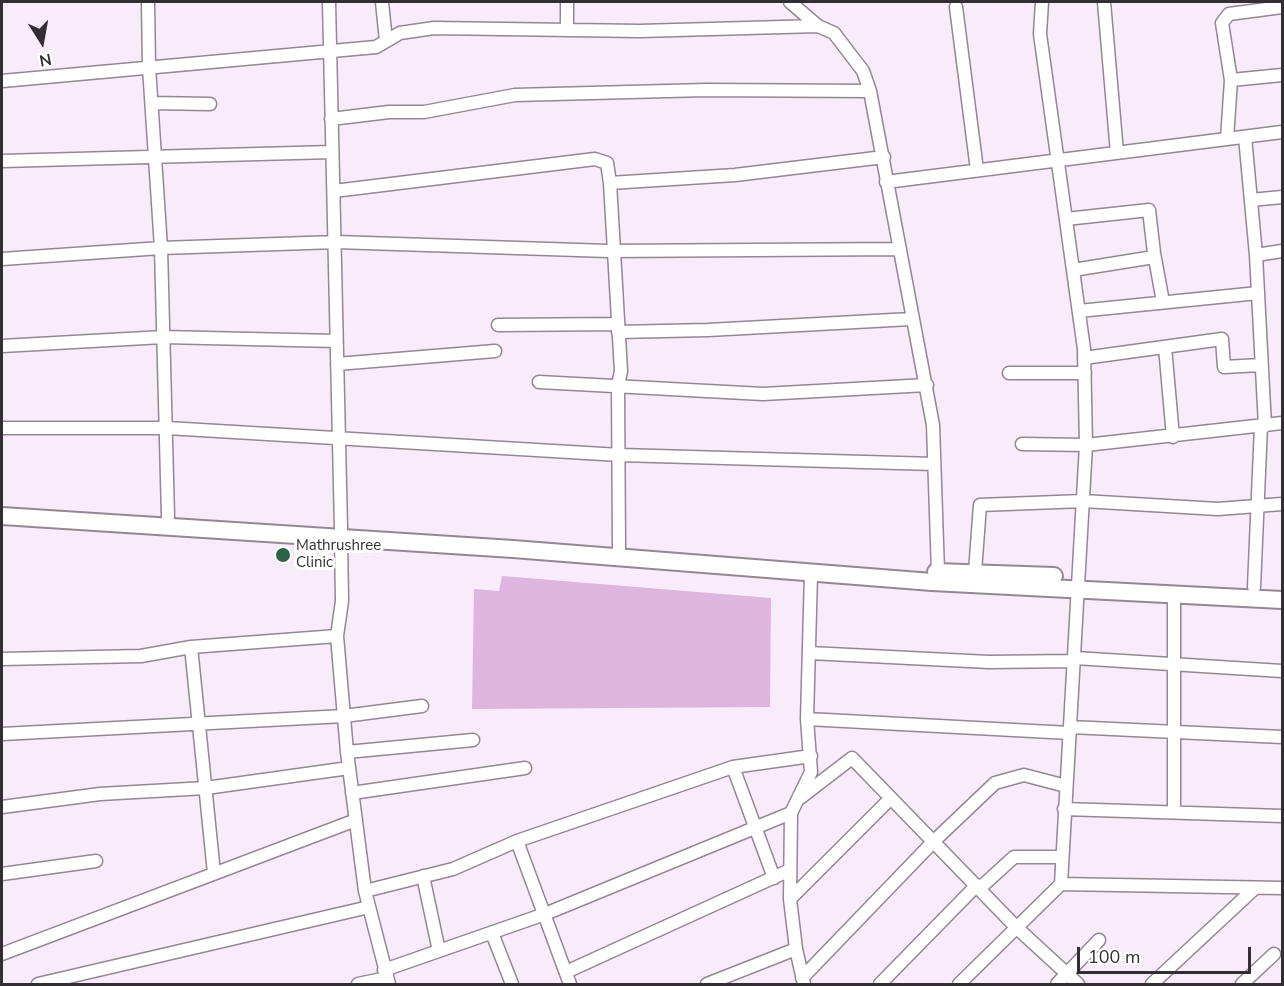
<!DOCTYPE html>
<style>
body{margin:0}
#map{position:relative;width:1284px;height:986px;overflow:hidden;background:#f9ecfa;font-family:"Nunito Sans",sans-serif}
canvas{display:block}
.frame{position:absolute;inset:0;border:3px solid #322e33;pointer-events:none}
.north{position:absolute;left:12px;top:12px;width:60px;height:60px;-webkit-text-stroke:4px #fff;paint-order:stroke;rotate:169deg;font-size:16px;font-weight:700;line-height:24px;text-align:center;color:#322e33}
.north::after{content:'';display:block;margin:auto;width:21px;height:27px;background:#322e33;clip-path:polygon(50% 0,100% 100%,50% 72%,0 100%)}
.scale{position:absolute;left:1077px;top:947px;width:174px;height:27px;box-sizing:border-box;border:3px solid #322e33;border-top:0;padding-left:8px;font-size:18px;line-height:21px;white-space:nowrap;color:#322e33;-webkit-text-stroke:4px #fff;paint-order:stroke}
</style>
<div id="map">
<canvas width="1284" height="986"></canvas>
<div class="frame"></div>
<div class="north">N</div>
<div class="scale">100 m</div>
</div>
<script>
const ctx = document.querySelector('canvas').getContext('2d');
ctx.lineJoin = 'round';
function fillPath(path, color) { ctx.fillStyle = color; ctx.fill(path, 'evenodd'); }
const shape = rows => new Path2D(rows.map(r => 'M' + r).join(''));
function stroke(path, color, width, dash) { ctx.strokeStyle = color; ctx.lineWidth = width; ctx.lineCap = dash ? 'butt' : 'round'; ctx.setLineDash(dash || []); ctx.stroke(path); }
function write(font, color, halo, rows, align = 'center') {
  ctx.font = font + ' "Nunito Sans",sans-serif'; ctx.lineWidth = 6; ctx.setLineDash([]); ctx.textBaseline = 'middle'; ctx.strokeStyle = halo; ctx.fillStyle = color; for (const [text, x, y, turn = 0] of rows) {
    ctx.save(); ctx.translate(x, y); ctx.rotate((+turn || 0) * Math.PI / 180); ctx.textAlign = isNaN(turn) ? turn : align; if (halo) ctx.strokeText(text, 0, 0); ctx.fillText(text, 0, 0); ctx.restore();
  }
}
const green = shape([
 [502,576,771,598,770,707,472,709,474,589,499,591]
]);
const minor = shape([
 [148,2,149,67,161,248,168,517],
 [329,2,341,529],
 [382,2,386,41],
 [790,2,818,26,834,33,863,71,870,91,933,425,938,572],
 [1104,2,1117,153],
 [956,7,977,170],
 [567,30,567,2],
 [1231,80,1282,75],
 [2,81,376,47,400,33,434,28,640,31,818,26],
 [152,103,210,104],
 [331,119,389,112,424,112,515,95,706,90,870,91],
 [1245,137,1256,255,1265,426],
 [1227,139,1231,80,1222,23,1229,14,1282,7],
 [2,161,332,152],
 [886,182,1282,132],
 [610,183,735,175,884,157],
 [334,191,595,159,607,163,610,183,621,371,618,386,619,549],
 [1251,200,1282,197],
 [1066,219,1149,210,1154,253,1163,302],
 [1256,255,1282,251],
 [2,259,161,248,336,242,608,251,900,249],
 [1073,270,1154,257],
 [1079,311,1258,293],
 [498,325,618,324],
 [618,332,708,330,911,319],
 [2,346,163,337,336,341],
 [1165,347,1173,437],
 [1084,358,1222,339,1224,367,1261,365],
 [337,364,495,351],
 [1009,373,1085,373],
 [539,382,763,394,927,385],
 [2,428,167,428,620,455,934,464],
 [1022,444,1086,445,1282,423],
 [341,538,342,601,337,636,347,752,365,891,389,984],
 [975,572,980,505,1083,501,1218,509,1282,504],
 [1254,587,1261,426],
 [191,647,214,873],
 [810,653,989,662,1074,661],
 [1075,658,1282,671],
 [2,659,141,656,191,647,337,636],
 [807,719,1070,733],
 [1070,727,1282,737],
 [2,734,344,716,422,706],
 [347,752,473,740],
 [733,767,774,878],
 [352,793,525,768],
 [800,798,852,758,1017,928,1078,984],
 [2,807,100,794,206,788,349,768],
 [1064,809,1282,816],
 [1174,812,1174,593],
 [517,841,570,984],
 [2,874,96,861],
 [423,876,439,951],
 [1061,884,1282,888],
 [980,888,1014,857,1061,857],
 [365,891,453,869,517,841,733,767,811,756],
 [790,899,890,799],
 [492,933,512,984],
 [2,954,356,820],
 [384,970,545,914,791,813],
 [566,972,790,870],
 [802,978,933,842,995,783,1024,775,1066,786],
 [38,984,369,907],
 [358,984,387,978],
 [707,984,796,949],
 [804,984,796,949,790,899,791,813,811,772,807,719,811,574],
 [880,984,977,885],
 [959,984,1061,884,1086,445,1084,349,1040,34,1042,2],
 [1057,984,1099,940],
 [1152,984,1255,888],
 [1242,984,1274,954]
]);
const major = shape([
 [2,516,513,549,932,582,1282,600],
 [936,572,1054,576]
]);
const markers = [
 [283,555,8,"#2c6248"]
];
const poiNames = [
 ["Mathrushree",296,546],
 ["Clinic",296,563]
];
fillPath(green, '#ddb5df');
stroke(minor, '#938793', 15);
stroke(major, '#938793', 20);
stroke(minor, '#fff', 12);
stroke(major, '#fff', 16);
for (const [x, y, r, color] of markers) { const dot = new Path2D(); dot.arc(x, y, r, 0, 2 * Math.PI); ctx.fillStyle = color; ctx.fill(dot); stroke(dot, '#fff', 2); }
write('15px', '#322e33', '#fff', poiNames, 'left');
</script>
